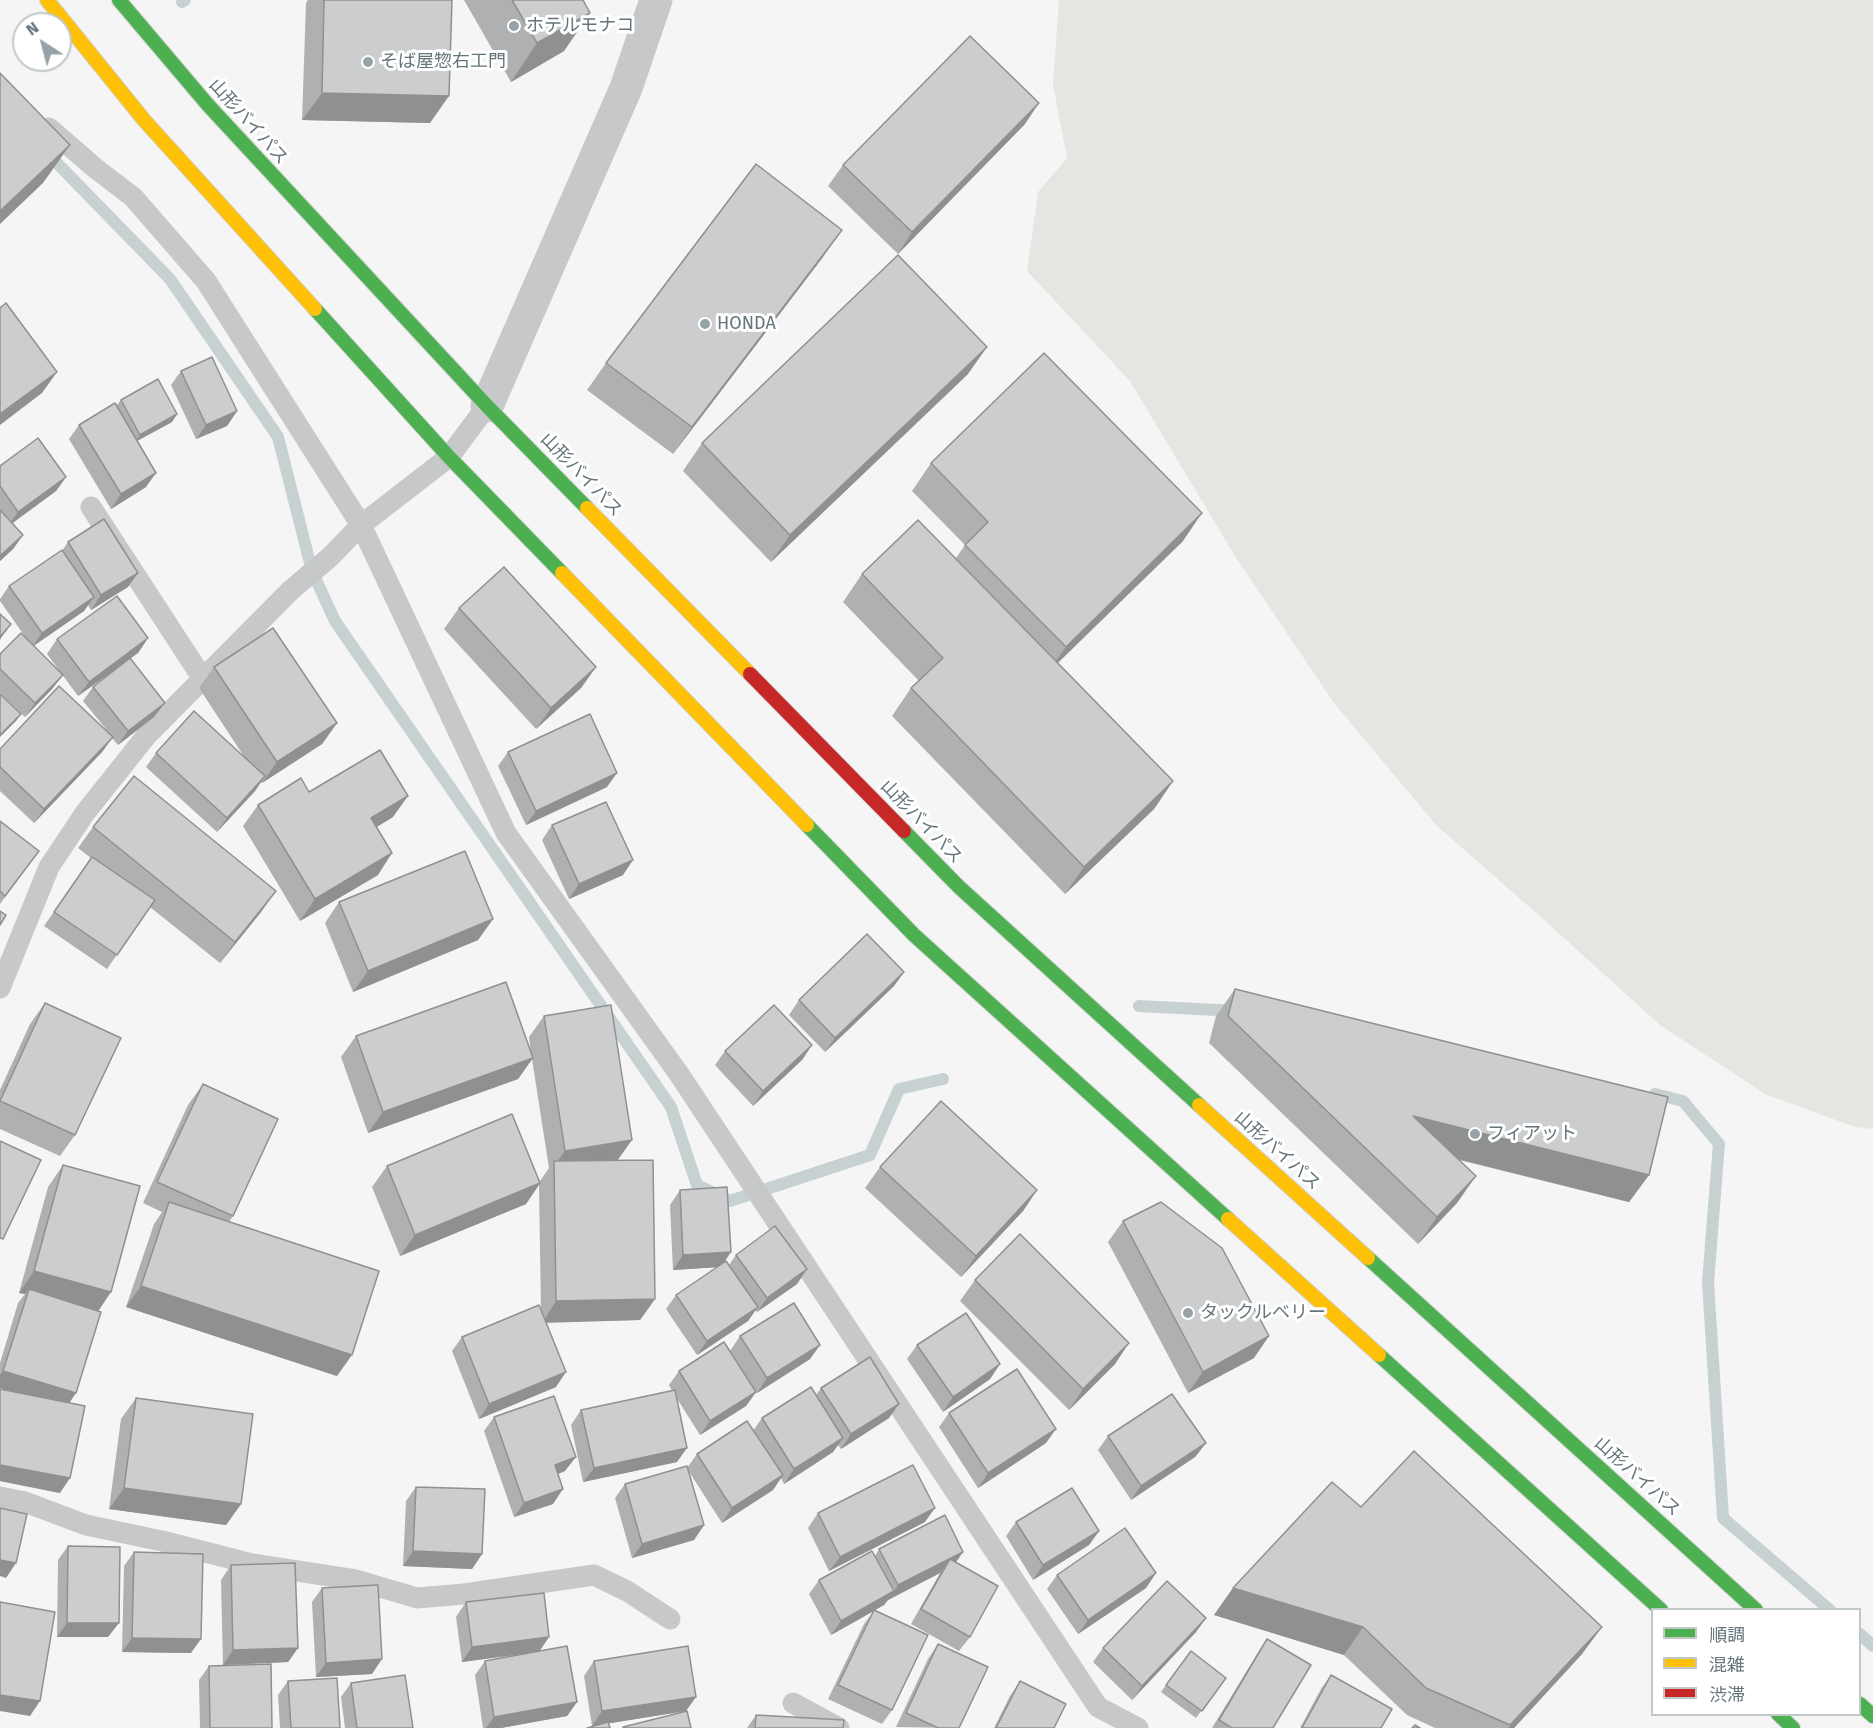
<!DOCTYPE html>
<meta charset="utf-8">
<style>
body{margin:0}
#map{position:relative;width:1873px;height:1728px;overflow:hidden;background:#f5f5f5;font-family:"Fira Sans","Noto Sans JP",sans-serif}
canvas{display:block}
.legend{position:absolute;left:1651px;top:1608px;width:210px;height:108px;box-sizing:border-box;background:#fff;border:2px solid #c1c8ca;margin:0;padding:8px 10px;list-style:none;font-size:18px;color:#65757b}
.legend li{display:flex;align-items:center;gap:12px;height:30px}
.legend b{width:30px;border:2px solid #c1c8ca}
.north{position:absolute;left:12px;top:12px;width:60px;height:60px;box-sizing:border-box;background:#fff;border:2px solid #c1c8ca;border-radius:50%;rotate:324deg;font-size:16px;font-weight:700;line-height:24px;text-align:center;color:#65757b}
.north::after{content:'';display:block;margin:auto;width:21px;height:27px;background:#97a2a6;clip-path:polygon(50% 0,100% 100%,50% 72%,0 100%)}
</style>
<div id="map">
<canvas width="1873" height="1728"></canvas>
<ul class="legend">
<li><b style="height:8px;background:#4caf50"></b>順調</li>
<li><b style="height:8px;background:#ffc107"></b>混雑</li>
<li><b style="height:8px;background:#c62828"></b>渋滞</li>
</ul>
<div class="north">N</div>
</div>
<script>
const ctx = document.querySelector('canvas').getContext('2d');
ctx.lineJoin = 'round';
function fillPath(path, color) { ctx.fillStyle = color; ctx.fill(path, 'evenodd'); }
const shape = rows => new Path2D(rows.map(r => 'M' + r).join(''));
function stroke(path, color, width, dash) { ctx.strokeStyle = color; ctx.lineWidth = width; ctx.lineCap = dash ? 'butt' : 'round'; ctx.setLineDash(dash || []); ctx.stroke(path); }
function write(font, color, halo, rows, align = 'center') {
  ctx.font = font + ' "Fira Sans","Noto Sans JP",sans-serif'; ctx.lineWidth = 6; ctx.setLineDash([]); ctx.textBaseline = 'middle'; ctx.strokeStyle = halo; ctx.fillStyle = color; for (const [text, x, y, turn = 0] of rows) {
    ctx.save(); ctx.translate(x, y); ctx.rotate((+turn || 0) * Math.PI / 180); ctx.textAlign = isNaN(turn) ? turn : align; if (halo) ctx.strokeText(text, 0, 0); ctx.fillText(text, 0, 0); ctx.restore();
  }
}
const green = shape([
 [1059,0,1873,0,1873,1129,1855,1127,1765,1094,1660,1025,1543,919,1436,825,1334,703,1235,556,1130,381,1027,271,1038,192,1067,158,1053,85]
]);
const stream = shape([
 [182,2,185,0],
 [53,159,170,279,278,437,312,571,335,621,671,1107,697,1185,730,1201,870,1155,899,1089,943,1079],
 [1139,1006,1236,1011],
 [1655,1094,1683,1101,1719,1144,1708,1282,1723,1518,1830,1610],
 [1860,1634,1873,1646]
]);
const lane = shape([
 [49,128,95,168,133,197,206,281,361,525,449,457,487,406],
 [91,507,203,679],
 [0,988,49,867,85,813,147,735,291,590,330,557,361,525,506,833,679,1074,1098,1707,1138,1728],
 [0,1497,25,1502,86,1525,162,1541,252,1564,356,1580,417,1598,464,1594,594,1575,627,1591,670,1619],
 [793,1703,839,1728]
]);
const street = shape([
 [487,406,626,88,656,0]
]);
const fast = shape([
 [119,0,208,105,487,406,587,508],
 [315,309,449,457,562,573],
 [807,825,914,935,1228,1219],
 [904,831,959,887,1199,1105],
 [1368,1258,1756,1610],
 [1379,1355,1661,1610],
 [1860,1704,1873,1716],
 [1778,1714,1793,1728]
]);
const slow = shape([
 [47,0,144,120,315,309],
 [587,508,750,674],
 [562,573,807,825],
 [1199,1105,1368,1258],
 [1228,1219,1379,1355]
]);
const jam = shape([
 [750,674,904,831]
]);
const wall = shape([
 [308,0,324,0,430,123,302,120,306,3],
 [464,0,583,0,590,13,564,51,511,82],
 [1025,124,898,254,828,186,843,165],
 [823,257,673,454,587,390,606,363],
 [181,371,237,411,227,426,196,439,171,385],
 [968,374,771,562,683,471,702,443],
 [121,400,177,414,172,422,137,441,146,487,111,509,69,439,79,425,116,406],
 [931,463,1183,541,1058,663,1173,781,1154,809,1065,894,892,716,911,688,919,681,843,602,862,574,956,558,965,545,912,491],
 [0,466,66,477,56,491,13,523,23,535,13,549,0,561],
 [68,542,128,587,91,610,88,605,84,611,33,646,63,675,52,689,25,717,0,693,0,654,26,638,0,601,0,599,9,586,62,551],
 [459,608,596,667,581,688,536,729,444,629],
 [148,638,138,653,130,658,154,717,118,745,112,738,102,752,34,823,0,791,0,749,110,734,83,701,93,687,126,662,78,696,47,654,57,639],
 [214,667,337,723,322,744,262,783,261,782,255,791,217,832,146,767,156,753,245,758,199,688],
 [508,752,607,787,526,825,498,766],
 [309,792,393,817,377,827,378,875,300,921,243,826,258,805],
 [0,821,39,851,0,904],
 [552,825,623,875,569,899,542,840],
 [93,827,261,912,220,963,150,907,107,969,44,926,91,858,78,848],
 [339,902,493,919,478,940,353,992,325,923],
 [904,972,894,986,825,1052,789,1015,799,1000],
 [1235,989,1649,1175,1629,1202,1459,1160,1457,1203,1418,1244,1209,1043,1216,1016],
 [45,1003,75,1135,60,1156,0,1129,0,1090,30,1024],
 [544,1016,618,1160,655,1299,640,1320,546,1322,556,1387,479,1419,452,1351,462,1337,541,1312,539,1185,526,1204,400,1256,372,1187,387,1166,540,1181,549,1168,532,1059,518,1079,368,1133,341,1057,356,1036,531,1054,529,1037],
 [812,1045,802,1060,753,1106,715,1065,725,1051],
 [203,1084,233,1216,229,1222,337,1376,126,1307,154,1224,162,1212,143,1203,188,1105],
 [63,1165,98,1311,69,1403,60,1493,0,1481,0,1389,14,1392,0,1388,0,1363,18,1303,25,1294,19,1293,48,1187],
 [880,1167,1037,1190,1023,1211,961,1277,865,1188],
 [680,1190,725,1261,729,1265,736,1255,807,1269,797,1284,757,1312,755,1310,748,1321,697,1355,666,1309,676,1295,717,1267,673,1270,670,1205],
 [1123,1221,1254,1358,1188,1393,1108,1242],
 [975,1280,1115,1364,1069,1410,960,1301],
 [740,1336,820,1345,810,1359,757,1393,730,1351],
 [917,1345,1000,1364,990,1379,943,1412,907,1359],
 [679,1371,756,1392,746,1406,700,1435,676,1397,677,1462,583,1482,571,1425,581,1410,672,1391,669,1385],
 [821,1388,889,1418,841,1449,838,1445,833,1452,784,1484,781,1478,773,1490,722,1523,688,1470,704,1525,694,1540,632,1558,615,1498,625,1484,687,1468,697,1454,753,1431,762,1418,816,1395],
 [136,1398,241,1504,226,1525,109,1509,121,1419],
 [949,1413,1046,1443,978,1488,939,1427],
 [494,1417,565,1471,558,1474,553,1504,514,1517,484,1431],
 [1108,1436,1206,1443,1195,1457,1131,1500,1098,1450],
 [416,1487,482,1554,472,1569,403,1566,406,1501],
 [1361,1507,1582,1654,1514,1728,1435,1728,1407,1715,1344,1655,1214,1615,1233,1588],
 [818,1513,925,1522,829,1571,808,1528],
 [1016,1522,1099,1531,1089,1545,1033,1580,1006,1536],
 [68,1546,108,1637,57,1637,58,1560],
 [879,1549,963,1552,956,1562,970,1637,959,1651,911,1624,940,1573,888,1600,884,1605,875,1610,892,1710,882,1724,828,1699,864,1624,874,1611,831,1635,809,1594,819,1580,875,1556],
 [134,1552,191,1653,122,1652,124,1566],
 [231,1565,298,1648,288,1662,223,1665,221,1580],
 [1156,1573,1146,1588,1078,1634,1047,1589,1057,1575],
 [322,1588,372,1674,316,1677,312,1602],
 [466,1602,539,1651,577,1702,567,1716,501,1728,483,1728,475,1675,485,1661,533,1652,462,1662,456,1617],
 [1206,1618,1196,1632,1132,1700,1093,1662,1103,1648],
 [1267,1639,1273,1728,1212,1728,1257,1654],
 [938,1644,959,1728,896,1727,928,1659],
 [1191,1651,1226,1678,1196,1718,1161,1692],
 [594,1661,686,1711,592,1726,584,1676],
 [209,1666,272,1728,200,1728,199,1680],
 [1331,1675,1381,1728,1300,1728,1321,1689],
 [288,1681,340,1728,280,1728,278,1695],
 [1020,1681,1054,1728,994,1728,1010,1696],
 [351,1683,413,1728,345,1728,341,1697],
 [756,1715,843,1728,747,1728]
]);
const shadedWall = shape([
 [590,13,564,51,511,82,537,43],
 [322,93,449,96,430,123,302,120],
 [1039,103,1025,124,898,254,912,232],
 [70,145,43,183,0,224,0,211],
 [842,230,823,257,673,454,692,427],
 [987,347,968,374,771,562,790,535],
 [57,372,42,393,0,425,0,414],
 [237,411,227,426,196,439,206,425],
 [177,414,172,422,135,442,140,435],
 [156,473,146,487,111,509,121,494],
 [66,477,56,491,8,526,18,512],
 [1202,513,1183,541,1046,674,1066,647],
 [23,535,13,549,0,561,0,556],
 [138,573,128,587,91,610,101,595],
 [94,597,84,611,32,647,42,633],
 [11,624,1,638,0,640,0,637],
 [148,638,138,653,78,696,89,682],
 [596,667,581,688,536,729,551,708],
 [63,675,52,689,25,717,35,703],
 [165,703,154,717,118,745,128,731],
 [21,714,16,721,0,737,0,735],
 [337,723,322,744,262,783,277,762],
 [113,737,102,752,34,823,44,809],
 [617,773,607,787,526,825,536,811],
 [265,776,255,791,217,832,227,818],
 [1173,781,1154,809,1065,894,1084,867],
 [408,796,393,817,356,839,371,818],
 [392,853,378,875,300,921,315,899],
 [633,860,623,875,569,899,579,884],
 [276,891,261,912,220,963,235,942],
 [493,919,478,940,353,992,368,971],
 [904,972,894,986,825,1052,835,1038],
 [812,1045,802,1060,753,1106,763,1091],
 [533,1058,518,1079,368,1133,383,1112],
 [1413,1116,1649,1175,1629,1202,1394,1143],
 [632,1140,617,1161,554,1166,565,1151],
 [1476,1176,1457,1203,1418,1244,1437,1217],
 [540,1183,526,1204,400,1256,415,1235],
 [1037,1190,1023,1211,961,1277,976,1256],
 [731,1252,721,1267,673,1270,683,1255],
 [807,1269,797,1284,757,1312,767,1298],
 [34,1271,111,1292,97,1313,29,1289,25,1294,19,1293],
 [141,1286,352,1355,337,1376,126,1307],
 [655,1299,640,1320,542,1323,556,1301],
 [758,1307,748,1321,697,1355,707,1341],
 [1269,1336,1254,1358,1188,1393,1203,1372],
 [1129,1343,1115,1364,1069,1410,1083,1389],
 [820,1345,810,1359,757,1393,767,1378],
 [1000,1364,990,1379,943,1412,953,1397],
 [3,1371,76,1393,66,1408,0,1388,0,1375],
 [566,1372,556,1387,479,1419,489,1404],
 [756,1392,746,1406,700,1435,710,1421],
 [899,1404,889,1418,841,1449,851,1434],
 [1056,1429,1046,1443,978,1488,988,1473],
 [843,1438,833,1452,784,1484,794,1469],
 [1206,1443,1195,1457,1131,1500,1141,1486],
 [687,1448,677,1462,583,1482,594,1468],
 [576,1457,565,1471,545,1479,555,1465],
 [0,1465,70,1478,60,1493,0,1481],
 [783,1475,773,1490,722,1523,732,1508],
 [124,1488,241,1504,226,1525,109,1509],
 [563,1489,553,1504,514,1517,524,1503],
 [935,1508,925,1522,829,1571,840,1557],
 [704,1525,694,1540,632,1558,642,1544],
 [1099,1531,1089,1545,1033,1580,1043,1565],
 [413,1551,482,1554,472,1569,403,1566],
 [963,1552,953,1566,950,1559,940,1573,888,1600,884,1605,831,1635,841,1621,894,1591,898,1585],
 [0,1560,16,1563,6,1578,0,1576],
 [1156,1573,1146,1588,1078,1634,1088,1620],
 [1233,1588,1363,1627,1344,1655,1214,1615],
 [1206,1618,1196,1632,1132,1700,1142,1686],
 [67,1623,119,1623,108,1637,57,1637],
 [1602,1627,1582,1654,1514,1728,1508,1728],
 [549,1637,539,1652,462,1662,472,1647],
 [132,1638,201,1639,191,1653,122,1652],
 [298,1648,288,1662,223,1665,233,1650],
 [382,1659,372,1674,316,1677,326,1663],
 [0,1695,40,1701,30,1716,0,1711],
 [696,1697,686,1711,592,1726,602,1711],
 [577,1702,567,1716,501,1728,486,1728,494,1717]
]);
const building = shape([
 [324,0,452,0,449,96,322,93,324,0],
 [512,0,583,0,590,13,537,43,512,0],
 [970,36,1039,103,912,232,843,165,970,36],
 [0,73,70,145,0,211,0,73],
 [756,164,842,230,692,427,606,363,756,164],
 [898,255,987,347,790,535,702,443,898,255],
 [6,303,57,372,0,414,0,308,6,303],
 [1044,353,1202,513,1066,647,965,545,988,522,931,463,1044,353],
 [212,357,237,411,206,425,181,371,212,357],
 [158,379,177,414,140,435,121,400,158,379],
 [115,403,156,473,121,494,79,425,115,403],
 [38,438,66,477,18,512,0,486,0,466,38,438],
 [0,510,23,535,0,556,0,510],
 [104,519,138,573,101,595,68,542,104,519],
 [918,520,1173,781,1084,867,911,688,943,658,862,574,918,520],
 [62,550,94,597,42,633,9,586,62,550],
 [504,567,596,667,551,708,459,608,504,567],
 [117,596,148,638,89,682,57,639,117,596],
 [0,614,11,624,0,637,0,614],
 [273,628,337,723,277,762,214,667,273,628],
 [21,633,63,675,35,703,0,669,0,654,21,633],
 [130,658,165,703,128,731,93,687,130,658],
 [59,686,113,737,44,809,0,767,0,749,59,686],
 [0,694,21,714,0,735,0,694],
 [194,711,265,776,227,818,156,753,194,711],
 [590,714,617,773,536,811,508,752,590,714],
 [380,750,408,796,371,818,392,853,315,899,258,805,301,778,309,792,380,750],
 [134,776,276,891,235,942,93,827,134,776],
 [606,802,633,860,579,884,552,825,606,802],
 [0,821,39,851,5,896,0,891,0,821],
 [465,851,493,919,368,971,339,902,465,851],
 [92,857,155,900,117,955,54,912,92,857],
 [0,911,6,915,0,925,0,911],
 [867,934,904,972,835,1038,799,1000,867,934],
 [506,982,533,1058,383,1112,356,1036,506,982],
 [1235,989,1668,1097,1649,1175,1413,1116,1476,1176,1437,1217,1228,1016,1235,989],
 [45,1003,121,1038,75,1135,0,1101,45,1003],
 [611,1005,632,1140,565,1151,544,1016,611,1005],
 [774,1005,812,1045,763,1091,725,1051,774,1005],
 [203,1084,278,1119,233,1216,157,1182,203,1084],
 [941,1101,1037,1190,976,1256,880,1167,941,1101],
 [512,1114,540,1183,415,1235,387,1166,512,1114],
 [0,1141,41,1160,3,1239,0,1238,0,1141],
 [653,1160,655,1299,556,1301,554,1161,653,1160],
 [63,1165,140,1186,111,1292,34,1271,63,1165],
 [727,1187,731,1252,683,1255,680,1190,727,1187],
 [169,1202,379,1271,352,1355,141,1286,169,1202],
 [1161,1202,1222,1248,1269,1336,1203,1372,1123,1221,1161,1202],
 [775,1226,807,1269,767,1298,736,1255,775,1226],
 [1020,1234,1129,1343,1083,1389,975,1280,1020,1234],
 [726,1261,758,1307,707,1341,676,1295,726,1261],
 [29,1289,101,1312,76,1393,3,1371,29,1289],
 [794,1303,820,1345,767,1378,740,1336,794,1303],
 [539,1305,566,1372,489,1404,462,1337,539,1305],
 [966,1313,1000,1364,953,1397,917,1345,966,1313],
 [724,1342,756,1392,710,1421,679,1371,724,1342],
 [870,1357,899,1404,851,1434,821,1388,870,1357],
 [1017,1369,1056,1429,988,1473,949,1413,1017,1369],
 [811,1387,843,1438,794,1469,762,1418,811,1387],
 [0,1389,85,1406,70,1478,0,1465,0,1389],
 [675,1390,687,1448,594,1468,581,1410,675,1390],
 [1172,1394,1206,1443,1141,1486,1108,1436,1172,1394],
 [554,1396,576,1457,555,1465,563,1489,524,1503,494,1417,554,1396],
 [136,1398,253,1414,241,1504,124,1488,136,1398],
 [747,1421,783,1475,732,1508,697,1454,747,1421],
 [1414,1451,1602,1627,1510,1725,1426,1688,1363,1627,1233,1588,1332,1482,1361,1507,1414,1451],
 [913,1465,935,1508,840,1557,818,1513,913,1465],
 [687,1466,704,1525,642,1544,625,1484,687,1466],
 [416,1487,485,1489,482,1554,413,1551,416,1487],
 [1072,1488,1099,1531,1043,1565,1016,1522,1072,1488],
 [0,1508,27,1514,16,1563,0,1560,0,1508],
 [945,1515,963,1552,898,1585,879,1549,945,1515],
 [1125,1528,1156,1573,1088,1620,1057,1575,1125,1528],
 [68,1546,120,1547,119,1623,67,1623,68,1546],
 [872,1551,894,1591,841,1621,819,1580,872,1551],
 [134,1552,203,1554,201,1639,132,1638,134,1552],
 [950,1559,998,1586,970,1637,921,1609,950,1559],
 [295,1563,298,1648,233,1650,231,1565,295,1563],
 [1167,1581,1206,1618,1142,1686,1103,1648,1167,1581],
 [378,1585,382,1659,326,1663,322,1588,378,1585],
 [544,1593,549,1637,472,1647,466,1602,544,1593],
 [0,1602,55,1612,40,1701,0,1695,0,1602],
 [874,1610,928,1635,892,1710,838,1685,874,1610],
 [1267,1639,1311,1665,1273,1728,1232,1728,1219,1720,1267,1639],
 [938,1644,988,1667,959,1728,938,1728,906,1713,938,1644],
 [567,1646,577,1702,494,1717,485,1661,567,1646],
 [688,1646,696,1697,602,1711,594,1661,688,1646],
 [1191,1651,1226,1678,1202,1711,1166,1685,1191,1651],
 [271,1664,272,1728,210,1728,209,1666,271,1664],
 [405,1675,413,1728,357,1728,351,1683,405,1675],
 [1331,1675,1392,1709,1381,1728,1302,1728,1331,1675],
 [337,1678,340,1728,291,1728,288,1681,337,1678],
 [1020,1681,1066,1704,1054,1728,996,1728,1020,1681],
 [687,1711,691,1728,623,1728,623,1727,687,1711],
 [756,1715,844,1720,843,1728,755,1728,756,1715],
 [608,1722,610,1728,587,1728,608,1722],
 [1415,1725,1420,1728,1412,1728,1415,1725]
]);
const markers = [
 [514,26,6,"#97a2a6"],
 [368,62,6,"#97a2a6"],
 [705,324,6,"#97a2a6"],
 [1475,1134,6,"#97a2a6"],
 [1188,1313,6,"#97a2a6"]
];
const poiNames = [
 ["ホテルモナコ",526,26],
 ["そば屋惣右工門",380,62],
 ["HONDA",717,324],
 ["フィアット",1487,1134],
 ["タックルベリー",1200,1313]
];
const streetNames = [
 ["山形バイパス",248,122,48],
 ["山形バイパス",581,475,46],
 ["山形バイパス",921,822,46],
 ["山形バイパス",1277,1151,42],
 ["山形バイパス",1637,1477,42]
];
fillPath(green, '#e4e6e2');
stroke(stream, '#c7d1d1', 12);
stroke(fast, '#d0d1d1', 16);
stroke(slow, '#d0d1d1', 16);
stroke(jam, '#d0d1d1', 16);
stroke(lane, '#c6c8c9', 21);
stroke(street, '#c6c8c9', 33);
stroke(fast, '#4caf50', 14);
stroke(slow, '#ffc107', 14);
stroke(jam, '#c62828', 14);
fillPath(wall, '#afb0b1');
fillPath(shadedWall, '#8f9090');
fillPath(building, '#cccdce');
stroke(building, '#8f9090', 1.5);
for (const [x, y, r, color] of markers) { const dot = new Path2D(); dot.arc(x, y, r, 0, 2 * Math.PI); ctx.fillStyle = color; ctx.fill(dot); stroke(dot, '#fff', 2); }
write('18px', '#65757b', '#fff', poiNames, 'left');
write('18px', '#65757b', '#fff', streetNames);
</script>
